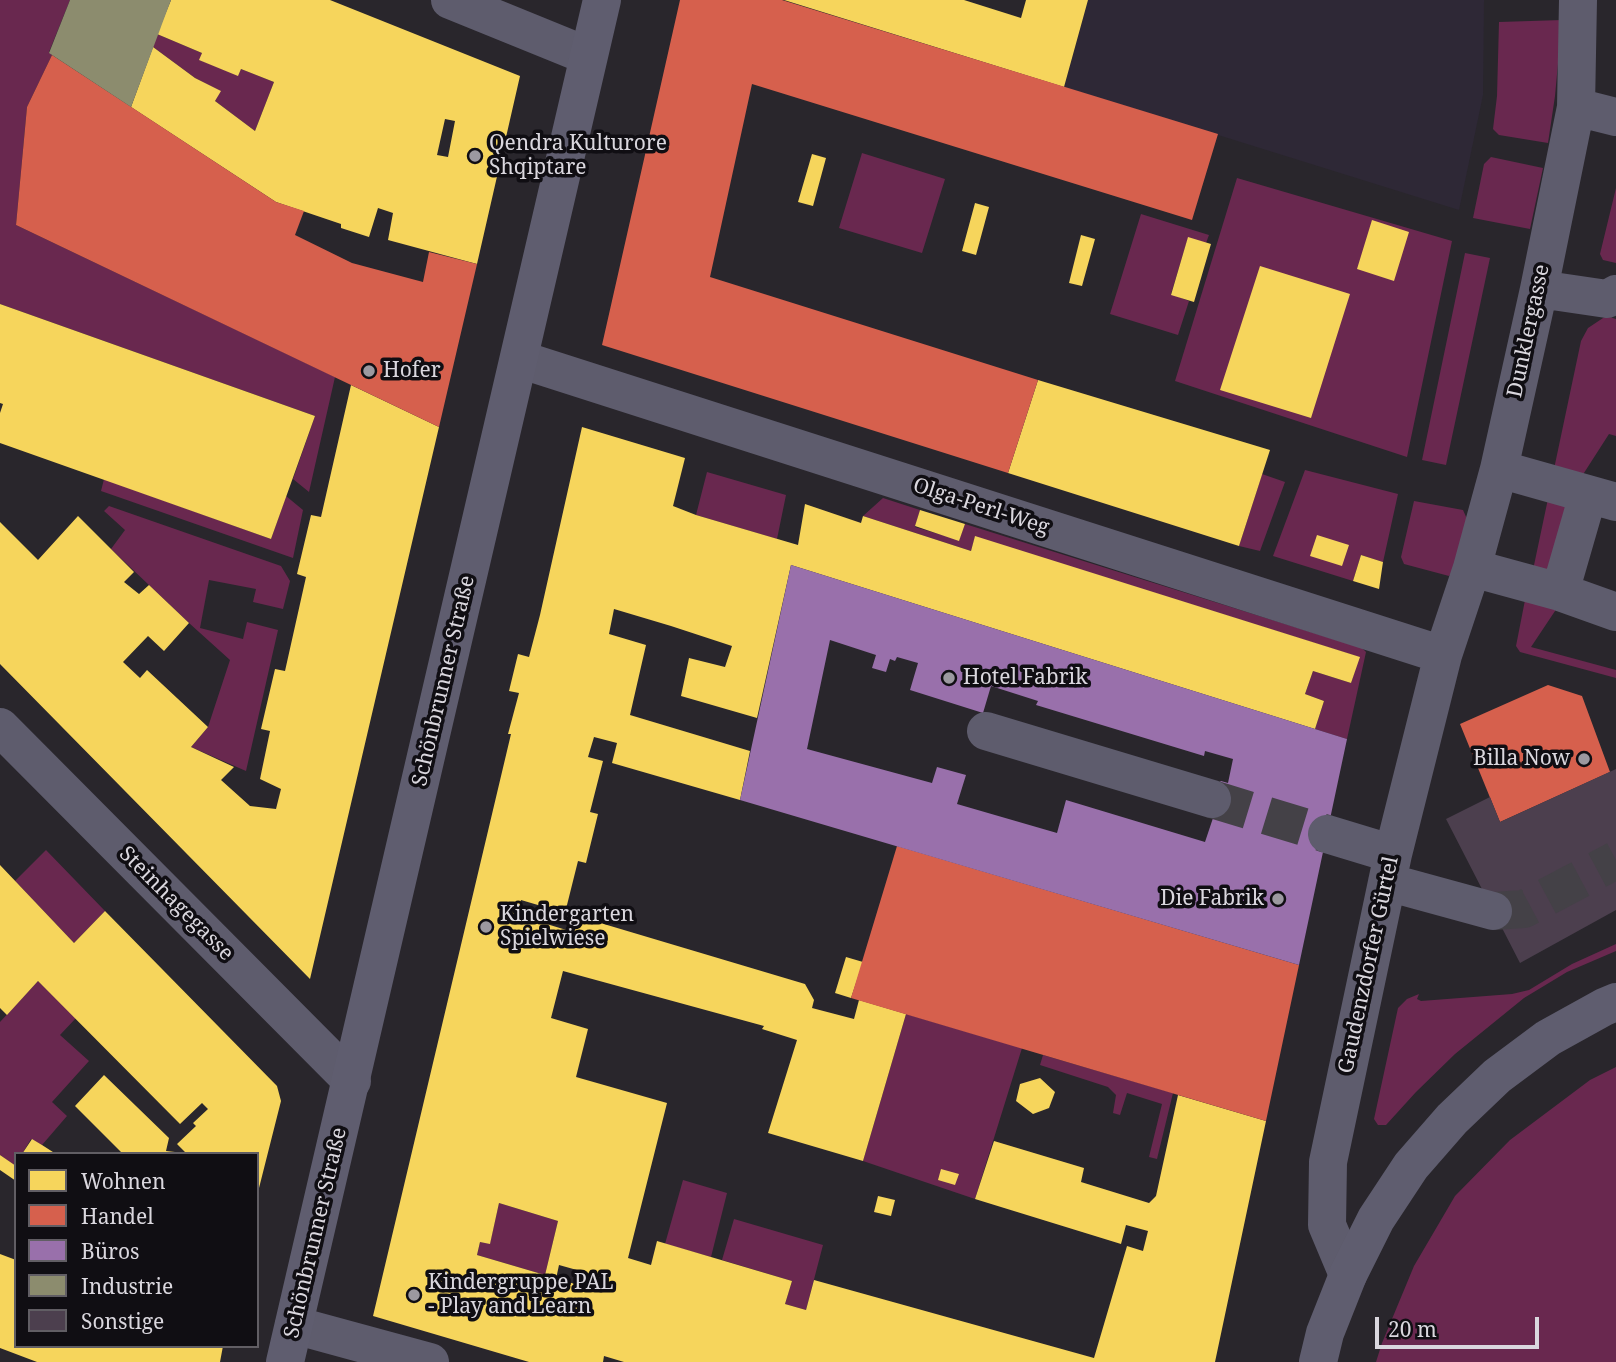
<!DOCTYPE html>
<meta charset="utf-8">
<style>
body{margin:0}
#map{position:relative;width:1616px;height:1362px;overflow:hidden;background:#29262c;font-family:"Noto Serif",serif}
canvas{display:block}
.legend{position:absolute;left:14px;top:1152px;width:245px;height:196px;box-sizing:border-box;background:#100e13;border:2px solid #615e64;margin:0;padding:9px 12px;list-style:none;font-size:21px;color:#dad7de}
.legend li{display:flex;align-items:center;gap:14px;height:35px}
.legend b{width:35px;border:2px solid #615e64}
.scale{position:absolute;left:1375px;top:1317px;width:164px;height:32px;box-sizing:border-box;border:4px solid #dad7de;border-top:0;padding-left:9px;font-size:21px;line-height:24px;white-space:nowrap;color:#dad7de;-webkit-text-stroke:5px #100e13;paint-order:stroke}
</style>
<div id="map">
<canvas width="1616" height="1362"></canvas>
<ul class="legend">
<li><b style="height:19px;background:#f6d55c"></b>Wohnen</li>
<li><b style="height:19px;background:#d6604d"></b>Handel</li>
<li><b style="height:19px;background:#9970ab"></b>Büros</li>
<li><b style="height:19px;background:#8c8c6e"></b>Industrie</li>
<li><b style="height:19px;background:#4c3f4e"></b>Sonstige</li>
</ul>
<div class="scale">20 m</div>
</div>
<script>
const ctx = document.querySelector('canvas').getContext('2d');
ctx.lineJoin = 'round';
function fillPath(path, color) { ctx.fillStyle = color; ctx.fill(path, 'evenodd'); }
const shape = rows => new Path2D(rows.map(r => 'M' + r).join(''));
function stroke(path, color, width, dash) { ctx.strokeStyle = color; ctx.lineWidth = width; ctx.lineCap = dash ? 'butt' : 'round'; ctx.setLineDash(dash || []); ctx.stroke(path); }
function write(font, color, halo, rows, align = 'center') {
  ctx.font = font + ' "Noto Serif",serif'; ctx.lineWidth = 7; ctx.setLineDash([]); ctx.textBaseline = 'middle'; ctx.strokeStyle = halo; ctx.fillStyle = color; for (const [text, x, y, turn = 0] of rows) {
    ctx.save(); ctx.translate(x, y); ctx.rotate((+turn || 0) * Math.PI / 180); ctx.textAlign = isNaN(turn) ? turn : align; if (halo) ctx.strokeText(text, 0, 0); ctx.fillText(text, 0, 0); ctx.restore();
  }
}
const built = shape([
 [1088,0,1484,0,1483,95,1459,210,1064,87]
]);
const green = shape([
 [0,0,70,0,49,52,52,55,27,107,16,225,335,377,309,492,293,479,315,416,0,304],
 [1562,20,1555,96,1548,143,1499,135,1493,129,1497,96,1499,22],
 [157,34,202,53,200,60,238,75,241,69,274,82,255,131,215,101,220,91,195,78,153,47],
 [862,153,945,179,922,253,839,228],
 [1491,157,1543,168,1530,229,1473,218,1484,164],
 [1237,178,1452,241,1407,457,1175,381],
 [1616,188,1616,263,1603,260,1600,254],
 [1141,214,1209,235,1206,243,1188,238,1171,294,1189,301,1178,335,1110,314],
 [1465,253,1490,258,1446,465,1422,460],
 [1606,316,1616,319,1616,436,1609,434,1582,476,1554,469,1581,341,1588,328],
 [1305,470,1398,494,1383,562,1361,555,1353,581,1273,556],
 [707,472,786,495,777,539,696,515],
 [1262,474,1285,482,1260,551,1239,546],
 [104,479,271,539,286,496,303,510,293,558,101,491],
 [1549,494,1568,505,1550,568,1545,572,1533,570],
 [883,498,920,510,915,527,959,540,965,524,1362,648,1366,652,1347,739,1315,729,1324,701,1305,694,1313,671,1351,683,1359,657,975,537,971,551,863,516],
 [1414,501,1463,510,1467,519,1457,565,1449,576,1404,564,1401,557],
 [109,506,281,566,290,581,283,609,253,602,256,589,209,580,200,628,243,639,247,622,278,630,246,771,191,747,208,727,230,660,189,623,111,549,125,530,104,511],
 [1526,595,1557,608,1531,647,1616,670,1616,678,1520,652,1516,646],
 [46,850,105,911,74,943,15,881],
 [1616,944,1616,951,1567,972,1524,998,1455,1054,1416,1092,1386,1125,1378,1125,1374,1119,1398,1008,1407,999,1419,994,1417,999,1421,1001,1512,994,1529,990,1572,964],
 [38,981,76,1018,60,1035,89,1061,52,1102,67,1116,42,1145,31,1139,22,1154,16,1154,14,1165,0,1155,0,1022],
 [906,1014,1022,1048,975,1199,863,1161],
 [1043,1055,1173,1093,1157,1159,1149,1157,1162,1104,1127,1093,1120,1115,1113,1113,1116,1095,1108,1087,1040,1065],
 [1616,1067,1616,1362,1376,1362,1382,1343,1414,1266,1455,1196,1510,1140,1590,1080],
 [683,1180,727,1193,711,1257,665,1244],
 [499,1203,558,1221,545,1275,477,1255,480,1242,490,1243],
 [734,1219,823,1245,806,1310,785,1304,792,1281,722,1260]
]);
const homes = shape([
 [171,0,330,0,520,76,477,264,388,240,393,213,378,208,369,237,341,228,341,224,276,202,131,107,153,47,195,78,221,91,215,101,255,131,274,82,241,69,238,76,199,60,202,53,157,34],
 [445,119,455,121,448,157,437,155],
 [784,0,964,0,1021,18,1026,0,1088,0,1064,87],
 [812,154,826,158,813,206,798,202],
 [975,203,989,207,976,255,962,251],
 [1372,220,1409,232,1394,281,1357,269],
 [1081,235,1095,239,1082,286,1069,283],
 [1188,237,1211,244,1194,302,1171,295],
 [1260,266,1350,294,1311,418,1220,390],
 [0,304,315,416,271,539,0,443,0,413,3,404,0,403],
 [1038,380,1270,450,1239,546,1008,473],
 [351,385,439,427,310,979,0,664,0,522,38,560,78,516,134,572,124,582,139,594,149,585,189,623,164,651,148,636,123,662,140,678,147,670,208,727,191,747,234,767,221,780,250,806,276,809,281,789,260,779,270,731,261,729,275,669,285,671,306,577,297,574,311,515,321,517],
 [582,427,685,458,673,506,696,515,798,545,805,504,861,523,863,516,971,551,975,536,1360,657,1351,683,1313,671,1305,694,1324,701,1315,729,791,565,757,718,681,696,689,658,725,667,732,646,671,626,614,609,609,634,646,645,630,715,750,751,740,800,612,763,617,743,594,737,588,757,603,761,590,812,598,814,586,863,578,861,565,913,521,900,517,915,573,932,577,916,805,984,814,1000,812,1008,854,1019,859,1000,906,1014,863,1161,768,1133,797,1040,762,1029,764,1026,563,971,551,1018,588,1029,576,1077,667,1103,628,1258,651,1265,657,1241,792,1281,785,1304,806,1310,814,1280,1094,1358,1127,1246,1143,1251,1148,1231,1126,1225,1121,1244,975,1199,994,1141,1084,1168,1081,1182,1149,1203,1156,1196,1178,1095,1266,1121,1215,1362,624,1362,604,1356,603,1362,529,1362,373,1316,511,734,508,734,519,693,509,691,518,654,529,657,540,615],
 [499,1203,558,1221,545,1275,477,1255,480,1242,490,1244],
 [559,1265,609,1279,606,1292,556,1279],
 [920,510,965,524,959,541,915,526],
 [1317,535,1349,545,1342,566,1310,556],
 [1361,555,1383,562,1379,589,1353,581],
 [0,865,74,943,105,911,277,1086,281,1101,258,1192,257,1154,187,1154,177,1144,196,1126,193,1123,208,1109,202,1103,180,1124,38,981,7,1015,0,1008],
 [846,957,863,962,851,998,835,993],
 [104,1075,169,1138,166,1151,175,1152,175,1154,123,1154,75,1106],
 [1040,1078,1055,1092,1049,1108,1033,1114,1016,1101,1020,1084],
 [32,1139,42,1145,56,1154,22,1154],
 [0,1155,16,1166,16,1181,0,1170],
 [941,1169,959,1174,955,1185,938,1180],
 [878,1196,895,1200,891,1216,874,1212],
 [0,1254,16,1260,16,1346,223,1346,220,1362,37,1362,0,1348]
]);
const shops = shape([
 [680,0,782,0,1218,134,1192,220,752,84,710,277,1038,380,1008,473,602,345],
 [52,55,276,202,304,211,295,235,352,263,423,282,429,252,477,264,439,427,16,225,27,107],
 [1548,685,1582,696,1610,772,1500,822,1460,724],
 [897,846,1299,965,1266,1121,851,998]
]);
const offices = shape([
 [791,565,1347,739,1299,965,740,800],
 [830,640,876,655,872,668,886,672,890,659,895,661,897,657,918,663,910,690,983,713,991,686,1038,701,1036,705,1204,756,1205,751,1233,759,1228,783,1221,781,1214,786,1214,815,1205,842,1066,800,1057,833,957,804,966,775,937,767,932,783,807,749]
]);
const industry = shape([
 [70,0,171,0,131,107,49,53]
]);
const building = shape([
 [1616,769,1616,910,1520,963,1446,819,1490,797,1500,822]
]);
const minorTunnel = shape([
 [1212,799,1327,834],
 [1493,911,1524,909,1616,860]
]);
const minor = shape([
 [450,0,588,56],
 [1576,107,1616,117],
 [1539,289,1607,299,1616,294],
 [519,359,1443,655],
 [1499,469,1616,502],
 [1472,568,1560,592,1616,612],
 [1560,592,1588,495],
 [0,727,352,1081],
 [986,731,1212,799],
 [1327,834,1393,854],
 [1387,882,1493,911],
 [1348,1275,1327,1225,1328,1162,1393,854,1443,655,1472,568,1499,469,1539,289,1576,107,1578,0],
 [294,1325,430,1362]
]);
const major = shape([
 [285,1362,602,0],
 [1318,1362,1325,1333,1348,1275,1376,1219,1411,1166,1452,1119,1497,1076,1548,1038,1604,1007,1616,1002]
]);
const markers = [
 [475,156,7,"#9c99a0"],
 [369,371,7,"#9c99a0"],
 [949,678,7,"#9c99a0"],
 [1584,759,7,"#9c99a0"],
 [1278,899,7,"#9c99a0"],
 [486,927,7,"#9c99a0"],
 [414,1295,7,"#9c99a0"]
];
const poiNames = [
 ["Qendra Kulturore",489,144],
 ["Shqiptare",489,168],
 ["Hofer",383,371],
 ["Hotel Fabrik",963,678],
 ["Billa Now",1570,759,"right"],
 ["Die Fabrik",1264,899,"right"],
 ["Kindergarten",500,915],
 ["Spielwiese",500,939],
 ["Kindergruppe PAL",428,1283],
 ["- Play and Learn",428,1307]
];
const streetNames = [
 ["Dunklergasse",1529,331,-78],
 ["Olga-Perl-Weg",981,507,18],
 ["Schönbrunner Straße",444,681,-77],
 ["Steinhagegasse",176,904,45],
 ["Gaudenzdorfer Gürtel",1369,965,-78],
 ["Schönbrunner Straße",316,1233,-77]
];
fillPath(built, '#2e2836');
fillPath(green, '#69284f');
fillPath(homes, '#f6d55c');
fillPath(shops, '#d6604d');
fillPath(offices, '#9970ab');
fillPath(industry, '#8c8c6e');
fillPath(building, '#4c3f4e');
stroke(minorTunnel, '#444147', 38, [38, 19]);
stroke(minor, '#5e5c6d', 38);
stroke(major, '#5f5d6f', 38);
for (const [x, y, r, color] of markers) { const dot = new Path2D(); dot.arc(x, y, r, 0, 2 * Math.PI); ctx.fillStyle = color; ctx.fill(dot); stroke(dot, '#100e13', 2.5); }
write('21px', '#dad7de', '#100e13', poiNames, 'left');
write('21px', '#dad7de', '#100e13', streetNames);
</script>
